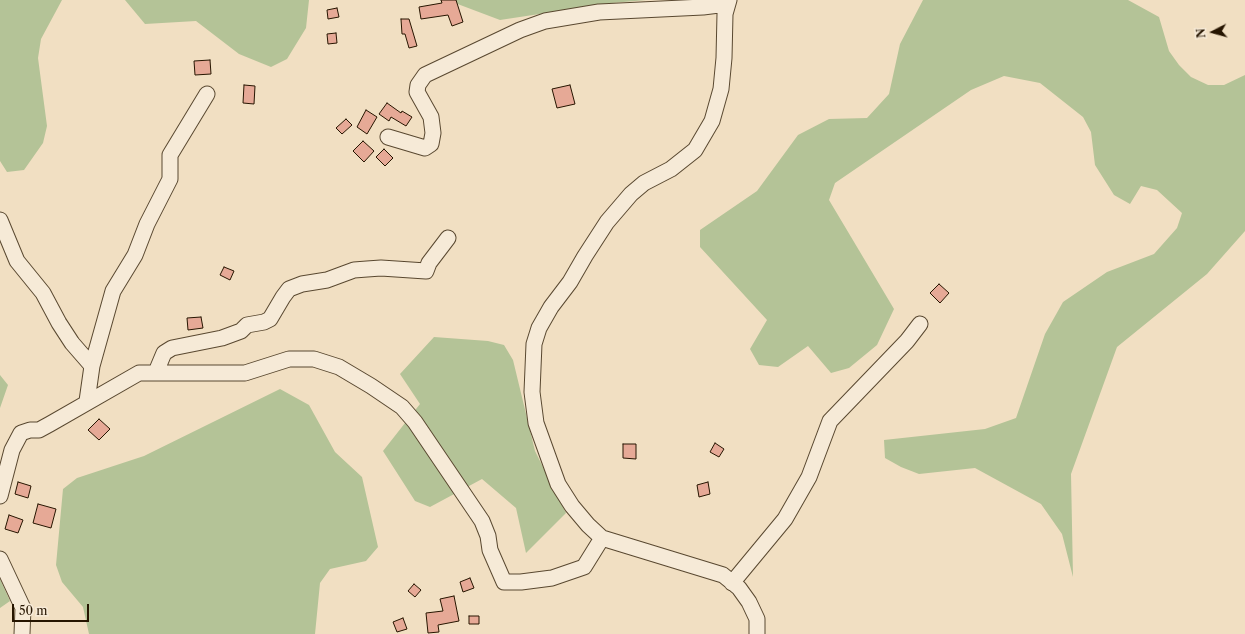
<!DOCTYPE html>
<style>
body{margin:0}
#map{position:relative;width:1245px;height:634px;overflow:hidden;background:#f1dfc2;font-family:"Libre Caslon Text",serif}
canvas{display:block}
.north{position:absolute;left:1193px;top:12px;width:40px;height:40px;-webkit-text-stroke:3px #f6ead7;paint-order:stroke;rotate:264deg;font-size:11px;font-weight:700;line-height:16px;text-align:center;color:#261500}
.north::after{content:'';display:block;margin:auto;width:14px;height:18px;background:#261500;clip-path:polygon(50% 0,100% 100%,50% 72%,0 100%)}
.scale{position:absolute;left:12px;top:604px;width:77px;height:18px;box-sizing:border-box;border:2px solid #261500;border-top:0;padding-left:5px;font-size:12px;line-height:14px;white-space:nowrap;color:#261500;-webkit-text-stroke:3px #f6ead7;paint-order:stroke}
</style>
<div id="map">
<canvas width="1245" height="634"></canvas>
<div class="north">N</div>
<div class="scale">50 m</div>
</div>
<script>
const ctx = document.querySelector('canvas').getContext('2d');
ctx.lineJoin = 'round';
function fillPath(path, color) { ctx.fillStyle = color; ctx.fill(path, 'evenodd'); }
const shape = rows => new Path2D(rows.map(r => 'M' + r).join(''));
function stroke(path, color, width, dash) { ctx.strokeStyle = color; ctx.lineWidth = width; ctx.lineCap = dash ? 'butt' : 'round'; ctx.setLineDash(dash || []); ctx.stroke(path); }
const green = shape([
 [0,0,62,0,41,39,38,58,47,126,43,143,24,170,7,172,0,161],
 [125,0,309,0,306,28,287,59,271,67,239,54,196,21,145,24],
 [447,0,646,0,612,3,500,20],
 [923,0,1128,0,1159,17,1169,51,1179,65,1191,77,1208,85,1224,85,1245,75,1245,231,1207,274,1117,347,1071,474,1073,577,1062,534,1041,504,975,468,919,474,901,467,885,458,884,440,985,429,1016,418,1045,334,1063,302,1107,272,1154,254,1177,228,1182,213,1157,190,1141,186,1130,204,1114,195,1095,165,1091,132,1083,117,1040,83,1004,76,971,90,835,183,829,200,894,309,877,345,849,368,831,373,808,346,778,367,759,365,750,349,767,320,700,247,700,230,757,191,798,135,829,119,867,118,889,94,900,44],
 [434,337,488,341,504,345,513,360,535,451,566,513,526,553,516,508,482,479,430,507,415,501,383,451,420,404,400,374],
 [0,375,8,385,0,408],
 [280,389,309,405,335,452,362,477,378,547,366,561,330,569,320,583,315,634,89,634,83,607,62,582,56,565,63,489,77,478,144,456],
 [0,579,10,601,0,608]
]);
const building = shape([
 [441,0,456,0,463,22,452,26,448,15,421,19,419,7,442,3,441,0],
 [337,8,339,17,328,19,327,10,337,8],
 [401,19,409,19,417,46,409,48,405,34,402,34,401,19],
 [336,33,337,43,328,44,327,34,336,33],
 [210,60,211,74,195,75,194,61,210,60],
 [244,85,255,86,254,104,243,103,244,85],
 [570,85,575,104,557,108,552,89,570,85],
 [387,103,401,113,402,111,412,117,406,126,391,117,389,121,379,114,387,103],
 [366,110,377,117,367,134,357,127,366,110],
 [346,119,352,125,342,134,336,128,346,119],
 [363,141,374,151,364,162,353,151,363,141],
 [384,149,393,158,385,166,376,157,384,149],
 [224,267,234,271,230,280,220,275,224,267],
 [939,284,949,293,940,303,930,293,939,284],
 [201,317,203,328,188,330,187,318,201,317],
 [99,419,110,429,99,440,88,430,99,419],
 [715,443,724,449,719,457,710,452,715,443],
 [623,444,636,444,636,459,623,458,623,444],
 [18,482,31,486,28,498,15,494,18,482],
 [708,482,710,494,699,497,697,485,708,482],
 [38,504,56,509,51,528,33,523,38,504],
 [9,515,23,520,18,533,5,529,9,515],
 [470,578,474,588,463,592,460,582,470,578],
 [414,584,421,590,415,597,408,591,414,584],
 [454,596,459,621,438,625,439,632,428,633,426,613,443,611,440,599,454,596],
 [469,616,479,616,479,624,469,624,469,616],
 [403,618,407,629,397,632,393,622,403,618]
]);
const minor = shape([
 [729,0,725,14,724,58,721,89,712,121,695,150,671,169,644,183,631,194,607,222,585,256,570,282,551,307,539,328,534,344,532,392,536,423,558,484,572,506,588,525,602,538,723,575,739,588,749,602,757,619,757,634],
 [388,137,425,148,431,144,433,133,431,117,417,92,418,85,425,75,520,30,545,21,599,12,703,7,727,4],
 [0,220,17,261,43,293,59,323,72,343,92,366,87,401],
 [92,366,113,291,135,255,147,224,170,179,170,155,207,94],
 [156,372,164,353,172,348,222,338,241,331,247,325,264,322,270,319,283,297,289,289,302,284,327,280,354,270,367,269,381,268,426,271,429,263,448,238],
 [0,496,12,450,21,433,30,430,39,430,50,424,139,373,245,373,289,359,314,359,339,367,371,386,402,407,415,422,482,521,488,536,490,550,504,582,521,582,552,578,584,567,602,538],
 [0,559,23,608,22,634],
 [732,583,785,519,809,477,830,421,907,341,920,324]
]);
fillPath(green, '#b4c397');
fillPath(building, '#e6a996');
stroke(building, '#261500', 1);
stroke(minor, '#594830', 17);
stroke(minor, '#f6ead7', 15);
</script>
